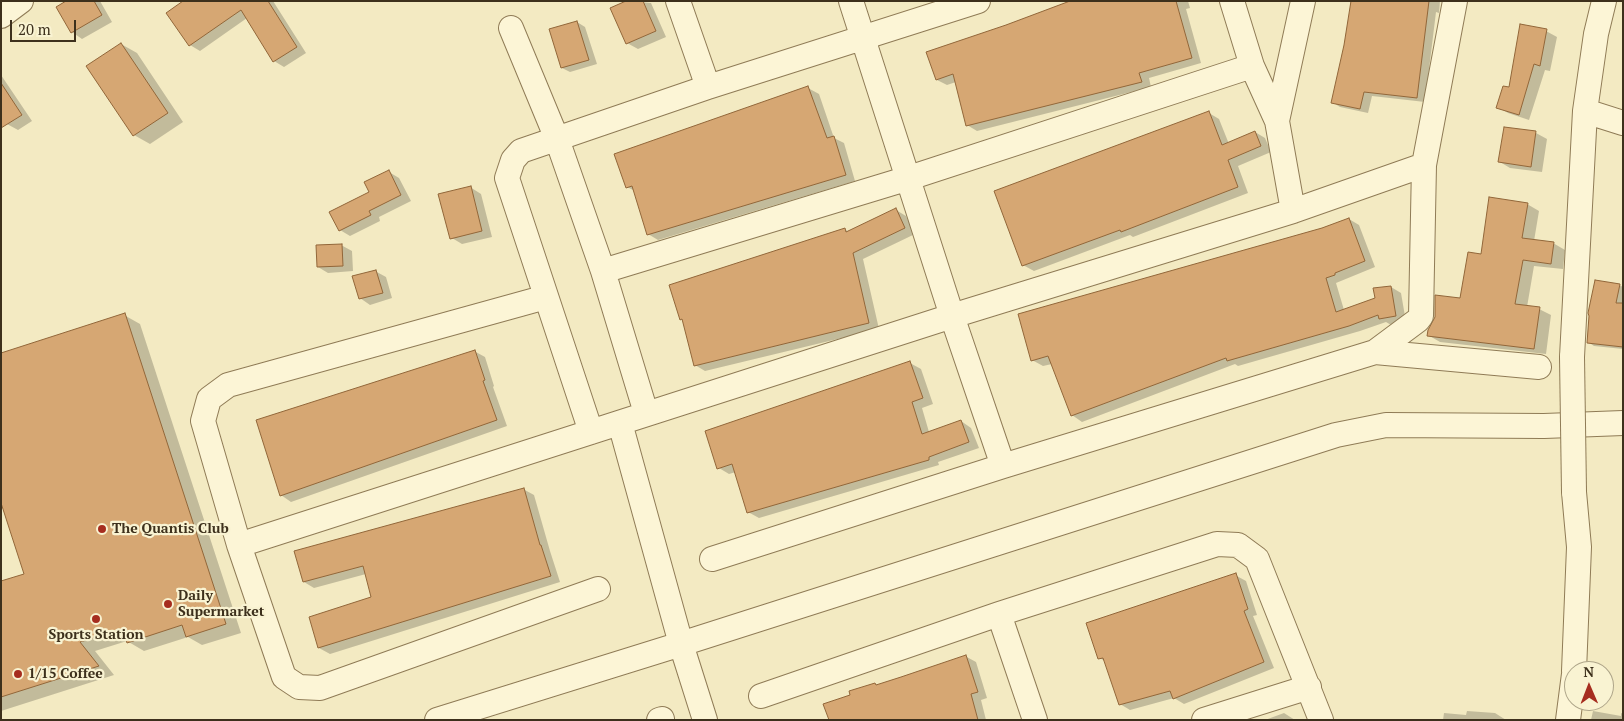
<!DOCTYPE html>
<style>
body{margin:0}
#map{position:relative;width:1624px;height:721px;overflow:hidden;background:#f3eac2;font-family:"PT Serif",serif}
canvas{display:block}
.frame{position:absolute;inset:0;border:2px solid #3d301c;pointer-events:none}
.north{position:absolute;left:1564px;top:661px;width:50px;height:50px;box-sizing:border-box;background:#f9f3d2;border:1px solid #aea589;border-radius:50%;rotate:359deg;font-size:14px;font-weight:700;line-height:20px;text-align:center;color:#3d301c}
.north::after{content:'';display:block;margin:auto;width:18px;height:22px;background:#a62d1f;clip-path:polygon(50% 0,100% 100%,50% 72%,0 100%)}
.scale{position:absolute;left:10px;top:20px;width:66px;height:22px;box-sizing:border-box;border:2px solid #3d301c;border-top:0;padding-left:6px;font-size:15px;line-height:18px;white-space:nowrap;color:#3d301c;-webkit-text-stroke:4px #f9f3d2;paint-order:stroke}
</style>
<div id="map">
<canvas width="1624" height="721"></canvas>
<div class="frame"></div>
<div class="north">N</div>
<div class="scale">20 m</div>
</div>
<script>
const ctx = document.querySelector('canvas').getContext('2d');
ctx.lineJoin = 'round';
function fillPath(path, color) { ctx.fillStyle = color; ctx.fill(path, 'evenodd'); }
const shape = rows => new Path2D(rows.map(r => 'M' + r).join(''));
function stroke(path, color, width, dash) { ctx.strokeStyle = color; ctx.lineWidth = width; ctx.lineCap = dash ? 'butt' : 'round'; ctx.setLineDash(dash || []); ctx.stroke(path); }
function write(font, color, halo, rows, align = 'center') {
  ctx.font = font + ' "PT Serif",serif'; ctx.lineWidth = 4.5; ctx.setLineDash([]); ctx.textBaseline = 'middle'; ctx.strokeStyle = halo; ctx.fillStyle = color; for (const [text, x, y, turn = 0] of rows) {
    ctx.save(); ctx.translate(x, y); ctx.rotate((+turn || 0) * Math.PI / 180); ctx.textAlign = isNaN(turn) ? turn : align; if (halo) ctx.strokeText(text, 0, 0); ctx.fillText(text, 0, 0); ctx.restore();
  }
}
const shadow = shape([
 [68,1,100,1,112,22,82,39,72,32,57,8],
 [186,1,273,1,306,53,284,67,274,61,247,18,200,51,190,45],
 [629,1,651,3,666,37,638,49,627,43],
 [1075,1,1188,1,1190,8,1186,9,1201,63,1149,78,1151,87,977,131,967,125,956,82,947,85,937,80],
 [1352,1,1440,1,1439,13,1436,12,1425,102,1372,96,1368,113,1340,107,1332,102,1340,74],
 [577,22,585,27,597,64,570,72,562,68],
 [1546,31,1557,37,1550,71,1545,70,1529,120,1508,113,1498,107],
 [121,44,137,53,183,122,150,144,134,135],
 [1,75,32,121,18,130,7,124,1,115],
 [808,88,819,94,834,138,844,143,855,181,658,240,648,234,635,191,627,187],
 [1209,113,1219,119,1229,144,1255,132,1265,138,1271,152,1238,166,1248,193,1133,237,1130,235,1034,271,1023,265],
 [1505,128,1536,133,1547,139,1542,172,1510,168,1500,162],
 [389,172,399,178,411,201,379,217,380,221,350,236,340,230],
 [470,187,481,194,492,237,462,244,452,238],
 [1527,204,1539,211,1534,241,1553,243,1565,250,1563,269,1534,266,1527,307,1539,309,1551,315,1546,354,1440,342,1428,335,1461,299,1482,255],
 [896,210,906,216,915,234,863,259,879,329,705,371,695,365,683,320,681,319,844,229,849,232],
 [1349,219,1359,225,1375,267,1336,283,1344,310,1376,298,1391,287,1401,293,1406,322,1391,325,1386,322,1360,331,1238,366,1235,364,1082,422,1072,415,1052,364,1043,366,1032,360,1322,229],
 [341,245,352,251,353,271,328,273,318,267],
 [375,271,386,277,392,298,370,305,360,298],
 [1619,285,1623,287,1623,349,1594,346,1588,342],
 [124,315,140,324,241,633,202,645,188,637,144,651,127,641,95,651,114,675,1,711,1,583,26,575,4,508,1,509,1,497],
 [474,351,485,357,494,386,493,387,507,426,291,502,281,495],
 [910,363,921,369,933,404,922,408,929,432,961,421,971,428,979,448,938,462,939,465,759,518,748,512,736,472,729,474,719,468],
 [523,489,534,495,550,551,560,582,330,654,319,648,373,598,366,574,314,588,304,582],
 [1235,575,1246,581,1257,615,1253,616,1274,668,1184,704,1174,698,1130,710,1120,704,1106,662,1100,658],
 [965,656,976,662,987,698,981,700,986,720,830,720,852,696,875,684,878,686],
 [1467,711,1495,713,1506,720,1443,720,1444,713,1466,715],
 [1593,711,1621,716,1621,713,1623,714,1623,720,1591,720],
 [1284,713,1295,720,1265,720]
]);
const building = shape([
 [66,1,94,1,102,15,71,33,56,7,66,1],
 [183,1,268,1,297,47,273,62,241,10,189,46,166,13,183,1],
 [626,1,643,1,656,31,626,44,610,8,626,1],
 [1070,1,1176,1,1192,58,1139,73,1142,82,966,126,953,74,936,80,926,52,1006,25,1070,1],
 [1351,1,1429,1,1417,98,1364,92,1360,109,1331,103,1344,45,1351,1],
 [577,21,589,60,561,68,549,29,577,21],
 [1520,24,1547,29,1540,66,1534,64,1519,115,1496,108,1503,86,1509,87,1520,24],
 [121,43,168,113,133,136,86,66,121,43],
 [1,83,22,115,1,128,1,83],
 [808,86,827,138,834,136,846,175,647,235,632,186,626,188,614,154,808,86],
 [1209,111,1222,145,1255,131,1261,146,1228,160,1238,187,1121,232,1120,230,1022,266,994,191,1209,111],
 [1504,127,1536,131,1531,167,1498,162,1504,127],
 [389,170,401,195,369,211,371,215,339,231,329,212,369,192,364,182,389,170],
 [471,186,482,231,450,239,438,194,471,186],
 [1489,197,1528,203,1522,238,1554,242,1551,264,1523,260,1515,304,1540,307,1534,349,1427,336,1428,330,1435,317,1435,295,1460,298,1468,252,1481,254,1489,197],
 [896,208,905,228,853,253,869,323,694,366,682,319,680,320,669,285,845,228,846,232,896,208],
 [1349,218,1365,261,1335,273,1335,275,1326,278,1336,312,1375,298,1373,288,1391,286,1396,316,1379,319,1378,315,1349,326,1227,361,1226,358,1071,416,1048,356,1031,361,1018,314,1322,228,1349,218],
 [342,244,343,266,317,267,316,245,342,244],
 [376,270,383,293,359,299,352,276,376,270],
 [1595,280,1620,284,1616,303,1623,303,1623,347,1587,343,1589,316,1588,313,1595,280],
 [125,313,226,624,186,637,182,625,127,643,122,629,80,642,99,666,1,697,1,581,24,574,1,503,1,353,125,313],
 [475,350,485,380,483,381,497,420,280,496,256,420,475,350],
 [910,361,923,398,912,402,922,434,961,420,969,442,929,457,929,460,747,513,732,464,717,469,705,431,910,361],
 [524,488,540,545,541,545,551,576,318,648,309,617,371,597,363,566,303,582,294,551,524,488],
 [1236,573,1248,609,1244,611,1264,662,1173,699,1170,691,1119,705,1103,658,1098,659,1086,623,1236,573],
 [966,655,978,692,971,694,978,720,829,720,823,704,850,695,849,691,875,683,876,685,901,677,966,655]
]);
const minor = shape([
 [678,1,708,87],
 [851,1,952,316,1003,466],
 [1232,1,1252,66,1277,121,1293,211],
 [1,16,21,1],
 [511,28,557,139,603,271,646,413],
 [1585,111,1623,123],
 [1277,121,1303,1],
 [603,271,909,178,1252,66],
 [546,297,228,385,209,399,203,421,239,545,284,677,299,687,320,688,598,589],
 [1375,352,1539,367],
 [1572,357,1585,111,1596,34,1604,1],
 [620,423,681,644,705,720],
 [591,432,507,178,513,160,521,151,708,87,978,1],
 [239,545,952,316,1293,211,1424,165],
 [712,559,1003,466,1375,352,1418,320,1421,316,1424,165,1455,1],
 [999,614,1035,720],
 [1574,671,1579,547,1574,492],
 [761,696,999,614,1217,544,1238,545,1257,559,1321,720],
 [437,720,681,644,1336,435,1386,425,1544,426,1623,423],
 [659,720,662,719],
 [1204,720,1309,687],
 [1568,720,1574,674]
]);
const minorBridge = shape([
 [1572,357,1574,492]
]);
const markers = [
 [102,529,5,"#a62d1f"],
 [168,604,5,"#a62d1f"],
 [96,619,5,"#a62d1f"],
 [18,674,5,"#a62d1f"]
];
const poiNames = [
 ["The Quantis Club",112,529],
 ["Daily",178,596],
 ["Supermarket",178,612],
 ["Sports Station",96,635,"center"],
 ["1/15 Coffee",28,674]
];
fillPath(shadow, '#0003');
fillPath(building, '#d6a773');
stroke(building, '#916639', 1);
stroke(minor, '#8f7b56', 26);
stroke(minor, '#fcf5d6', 24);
stroke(minorBridge, '#8f7b56', 26, []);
stroke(minorBridge, '#fcf5d6', 24);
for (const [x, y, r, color] of markers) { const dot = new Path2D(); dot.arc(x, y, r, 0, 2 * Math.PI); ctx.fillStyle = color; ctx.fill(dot); stroke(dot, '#f9f3d2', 2); }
write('bold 14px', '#3d301c', '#f9f3d2', poiNames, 'left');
</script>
